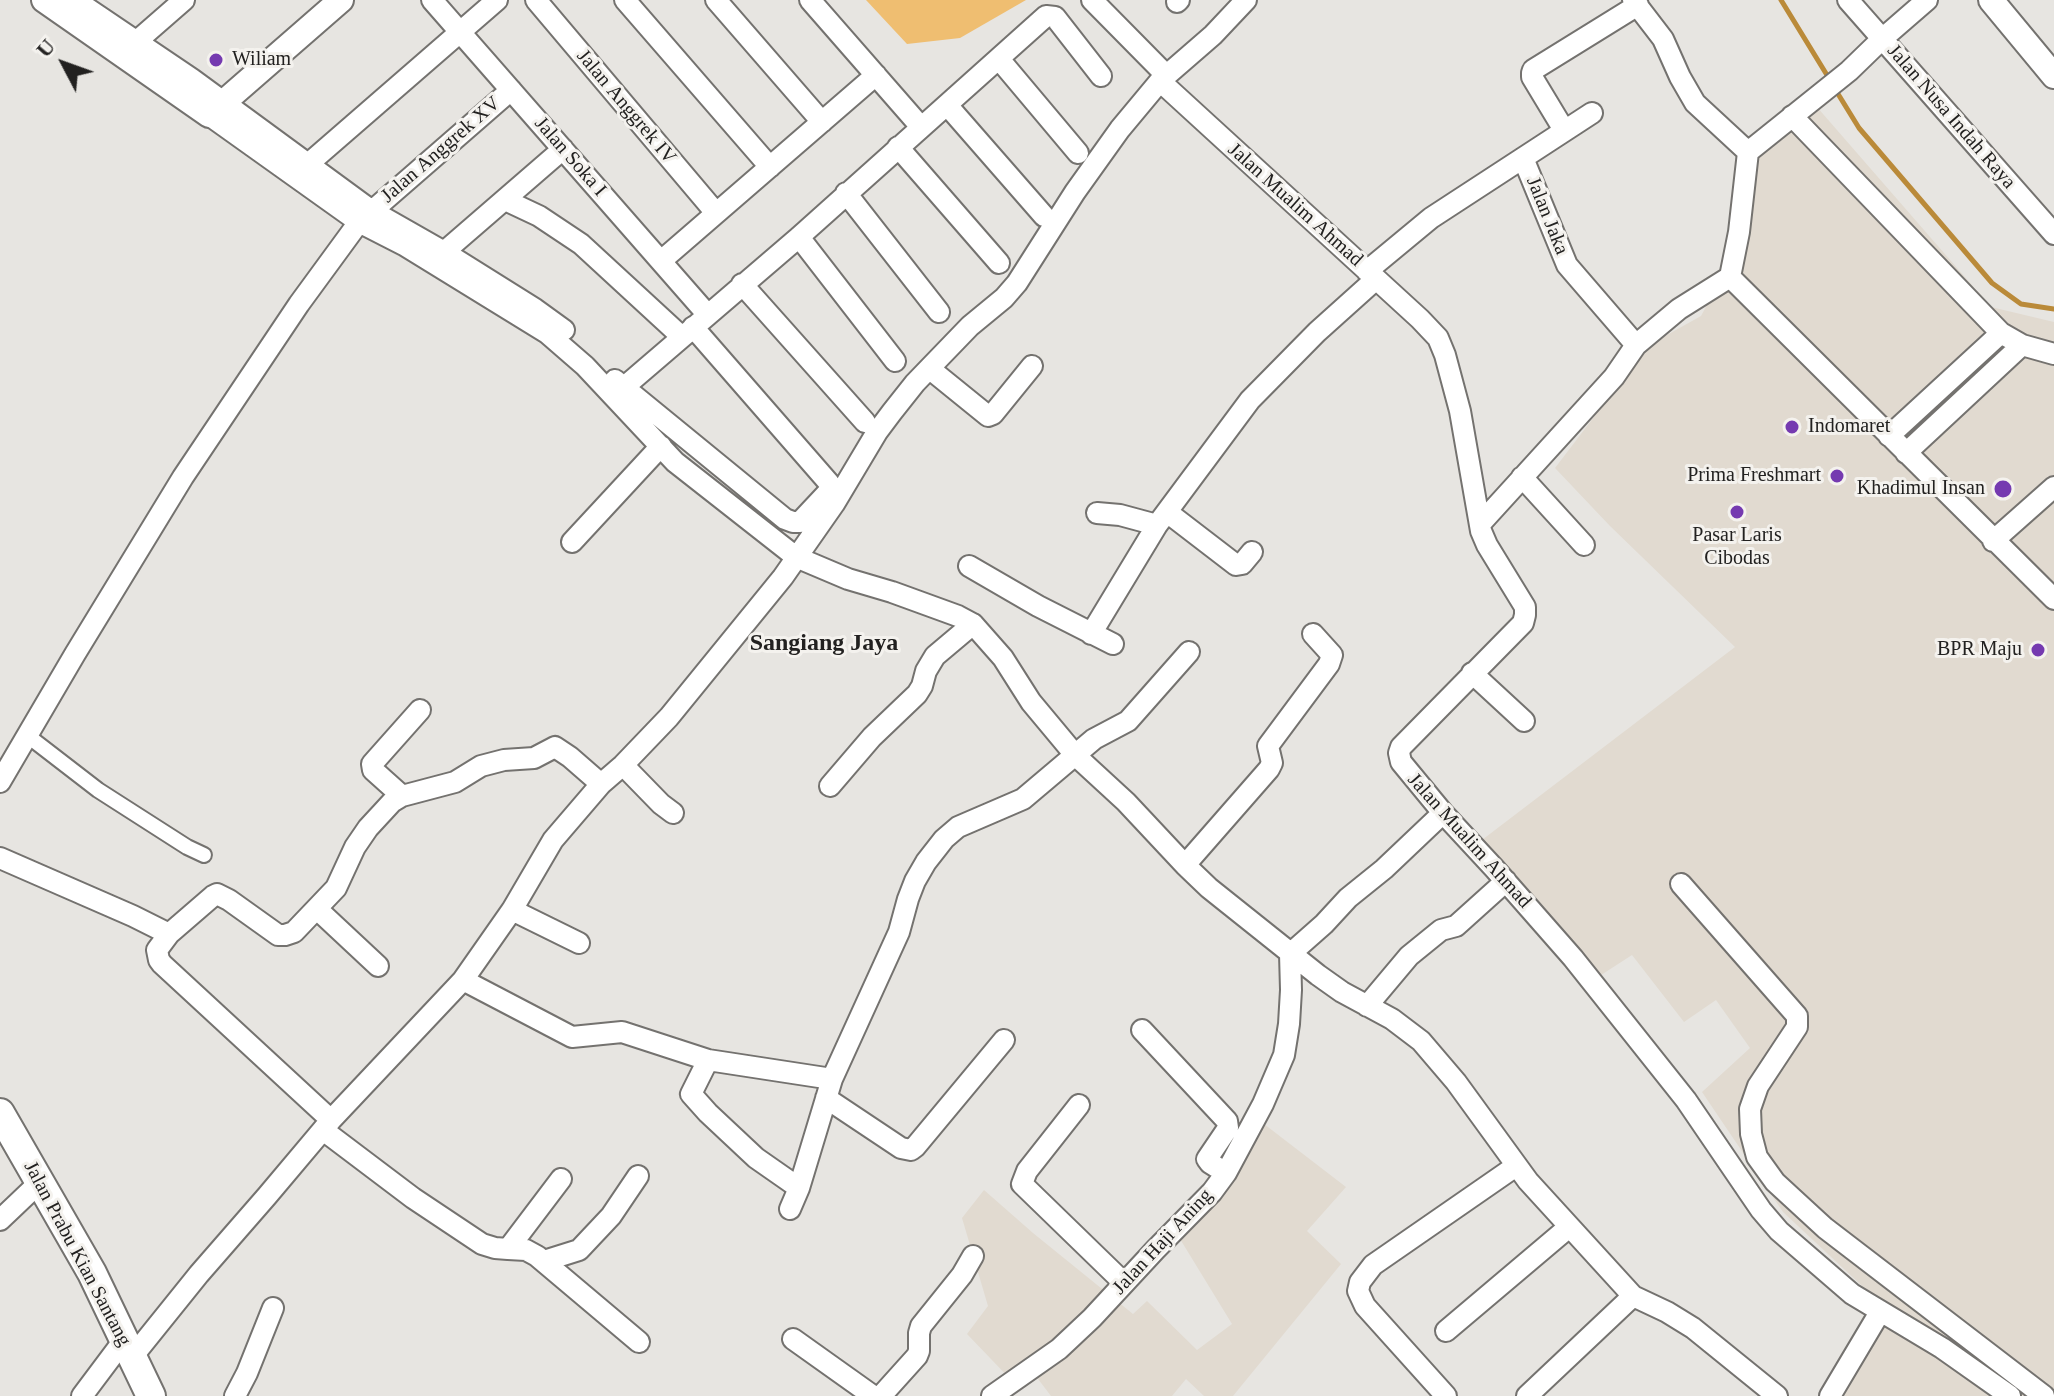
<!DOCTYPE html>
<style>
body{margin:0}
#map{position:relative;width:2054px;height:1396px;overflow:hidden;background:#e7e5e1;font-family:Georgia,serif}
canvas{display:block}
.north{position:absolute;left:24px;top:24px;width:80px;height:80px;-webkit-text-stroke:6px #f4f2ee;paint-order:stroke;rotate:311deg;font-size:22px;font-weight:700;line-height:32px;text-align:center;color:#222120}
.north::after{content:'';display:block;margin:auto;width:28px;height:36px;background:#222120;clip-path:polygon(50% 0,100% 100%,50% 72%,0 100%)}
</style>
<div id="map">
<canvas width="2054" height="1396"></canvas>
<div class="north">U</div>
</div>
<script>
const ctx = document.querySelector('canvas').getContext('2d');
ctx.lineJoin = 'round';
function fillPath(path, color) { ctx.fillStyle = color; ctx.fill(path, 'evenodd'); }
const shape = rows => new Path2D(rows.map(r => 'M' + r).join(''));
function stroke(path, color, width, dash) { ctx.strokeStyle = color; ctx.lineWidth = width; ctx.lineCap = dash ? 'butt' : 'round'; ctx.setLineDash(dash || []); ctx.stroke(path); }
function write(font, color, halo, rows, align = 'center') {
  ctx.font = font + ' Georgia,serif'; ctx.lineWidth = 6; ctx.setLineDash([]); ctx.textBaseline = 'middle'; ctx.strokeStyle = halo; ctx.fillStyle = color; for (const [text, x, y, turn = 0] of rows) {
    ctx.save(); ctx.translate(x, y); ctx.rotate((+turn || 0) * Math.PI / 180); ctx.textAlign = isNaN(turn) ? turn : align; if (halo) ctx.strokeText(text, 0, 0); ctx.fillText(text, 0, 0); ctx.restore();
  }
}
const built = shape([
 [1810,99,1991,307,2054,322,2054,1396,1841,1396,1891,1313,1783,1212,1702,1092,1750,1048,1716,1000,1684,1022,1632,955,1598,977,1478,843,1735,647,1610,526,1555,468,1649,345,1701,316,1721,279,1740,156],
 [1251,1114,1346,1187,1307,1231,1341,1264,1233,1396,1204,1396,1186,1379,1172,1396,1051,1396,1035,1375,1014,1383,967,1334,988,1306,962,1218,984,1190,1033,1233,1133,1314,1147,1301,1197,1350,1232,1324,1169,1221,1205,1186]
]);
const green = shape([
 [866,0,1026,0,960,38,907,44]
]);
const stream = shape([
 [1781,0,1830,80],
 [1835,89,1859,128,1992,283,2021,304,2054,309]
]);
const pedestrian = shape([
 [28,736,98,790,187,847,204,855]
]);
const minor = shape([
 [75,0,192,79,372,211,444,252,535,309,564,330],
 [432,0,707,314],
 [536,0,716,213],
 [625,0,770,167],
 [716,0,822,122],
 [810,0,921,127],
 [1092,0,1166,75],
 [1633,0,1663,39,1680,77,1695,103,1748,152,1739,232,1730,277,2054,599],
 [1848,0,2054,234],
 [1177,2,1179,0],
 [137,41,184,0],
 [999,59,1078,153],
 [1160,81,1420,319,1438,338,1445,355,1460,411,1481,531,1487,545,1525,607,1525,615,1523,623,1401,747,1399,753,1401,762,1443,813,1494,868,1573,958,1686,1100,1761,1210,1779,1231,1852,1294,1942,1348,2010,1396],
 [947,105,1044,216],
 [209,115,359,222,404,245,547,333,585,366,675,462,796,557,848,579,892,592,958,616,973,624,1003,658,1031,702,1076,756,1126,802,1185,865,1209,888,1318,975,1342,992,1392,1019,1421,1041,1456,1082,1528,1181,1633,1296,1667,1312,1693,1328,1777,1396],
 [1792,116,2001,333,2022,345,2054,354],
 [1564,130,1532,77,1532,73,1533,70,1638,5],
 [898,147,999,263],
 [1748,152,1849,71,1882,39,1927,0],
 [1523,158,1567,265,1636,345],
 [307,165,497,0],
 [846,193,939,312],
 [505,200,539,216,581,244,682,337],
 [372,211,511,90],
 [799,237,895,361],
 [444,252,563,149],
 [661,261,876,75],
 [1367,271,1431,218,1592,113],
 [742,284,865,422],
 [930,369,988,416,993,414,1032,366],
 [615,380,785,519,793,522,800,522,830,490,829,483,693,327],
 [623,388,799,237,1046,16,1055,17,1101,76],
 [1889,436,2001,333],
 [1906,453,2022,345],
 [1522,477,1584,545],
 [1167,512,1236,565,1242,564,1252,552],
 [1097,513,1120,515,1157,525],
 [1481,523,1614,377,1636,345,1679,309,1730,277],
 [1993,541,2054,487],
 [572,542,661,446],
 [969,566,1038,606,1113,644],
 [1091,634,1157,525,1250,400,1317,332,1376,279],
 [1472,673,1524,721],
 [623,765,661,804,673,813],
 [0,782,75,654,183,477,299,304,359,222],
 [830,786,872,737,917,694,922,686,926,671,935,656,973,624],
 [402,796,373,770,372,764,420,710],
 [0,858,133,916,169,934,157,950,159,960,162,964,331,1120],
 [1185,865,1269,769,1272,763,1268,746,1329,664,1332,655,1313,634],
 [1681,884,1797,1016,1797,1027,1758,1086,1750,1109,1751,1134,1757,1157,1775,1182,1825,1228,2044,1396],
 [317,909,378,966],
 [512,910,579,943],
 [169,934,213,896,217,894,229,900,278,935,285,935,294,932,336,888,355,847,368,828,392,802,402,796,455,782,481,766,504,760,534,758,555,747,570,757,601,784],
 [1290,954,1324,924,1348,898,1384,869,1443,813],
 [463,980,572,1037,622,1032,708,1060,832,1079],
 [1367,1006,1409,956,1441,930,1456,926,1506,881],
 [1142,1030,1227,1121,1228,1128,1207,1159,1210,1163,1226,1173],
 [708,1060,691,1094,708,1113,756,1158,799,1188],
 [826,1098,901,1148,911,1150,915,1147,1004,1040],
 [1079,1105,1027,1171,1022,1184,1124,1283],
 [323,1130,413,1198,482,1244,495,1248,508,1249,561,1179],
 [790,1209,799,1188,832,1079,899,932,908,899,915,881,926,862,944,839,958,827,1023,799,1094,739,1128,721,1189,652],
 [0,1220,40,1182],
 [508,1249,526,1250,537,1256,639,1342],
 [544,1261,579,1250,611,1216,638,1176],
 [1446,1331,1569,1227],
 [793,1339,873,1396],
 [133,1356,199,1274,267,1196,331,1120,463,980,512,910,553,840,601,784,623,765,669,717,783,577,834,504,877,432,892,412,915,383,970,326,1004,298,1017,283,1075,192,1120,129,1160,81,1213,35,1246,0],
 [82,1396,124,1340],
 [235,1396,247,1373,273,1308],
 [881,1396,917,1356,919,1351,919,1333,921,1326,962,1275,973,1256],
 [992,1396,1059,1349,1092,1318,1156,1249,1212,1192,1226,1173,1263,1104,1284,1055,1289,1024,1291,990,1290,954],
 [1446,1396,1365,1306,1358,1291,1360,1282,1373,1265,1516,1166],
 [1527,1396,1633,1296],
 [1830,1396,1880,1312]
]);
const tertiary = shape([
 [44,0,209,115,341,0],
 [1991,0,2054,76]
]);
const secondary = shape([
 [0,1113,92,1273,151,1396]
]);
const markers = [
 [216,60,8,"#753ab0"],
 [1792,427,8,"#753ab0"],
 [1837,476,8,"#753ab0"],
 [2003,489,10,"#753ab0"],
 [1737,512,8,"#753ab0"],
 [2038,650,8,"#753ab0"]
];
const poiNames = [
 ["Wiliam",232,60,"left"],
 ["Indomaret",1808,427,"left"],
 ["Prima Freshmart",1821,476],
 ["Khadimul Insan",1985,489],
 ["Pasar Laris",1737,536,"center"],
 ["Cibodas",1737,559,"center"],
 ["BPR Maju",2022,650]
];
const streetNames = [
 ["Jalan Anggrek IV",626,107,50],
 ["Jalan Nusa Indah Raya",1951,117,49],
 ["Jalan Anggrek XV",441,150,-41],
 ["Jalan Soka I",570,157,49],
 ["Jalan Mualim Ahmad",1295,205,42],
 ["Jalan Jaka",1547,216,68],
 ["Jalan Mualim Ahmad",1469,841,48],
 ["Jalan Haji Aning",1163,1242,-47],
 ["Jalan Prabu Kian Santang",77,1254,62]
];
const quarterNames = [
 ["Sangiang Jaya",824,644]
];
fillPath(built, '#e1dad0');
fillPath(green, '#efbe71');
stroke(stream, '#ba8a39', 5);
stroke(pedestrian, '#74726f', 18);
stroke(minor, '#74726f', 24);
stroke(tertiary, '#74726f', 28);
stroke(secondary, '#74726f', 32);
stroke(pedestrian, '#fff', 14);
stroke(minor, '#fff', 20);
stroke(tertiary, '#fff', 24);
stroke(secondary, '#fff', 28);
for (const [x, y, r, color] of markers) { const dot = new Path2D(); dot.arc(x, y, r, 0, 2 * Math.PI); ctx.fillStyle = color; ctx.fill(dot); stroke(dot, '#f4f2ee', 3); }
write('20px', '#222120', '#f4f2ee', poiNames, 'right');
write('20px', '#222120', '#f4f2ee', streetNames);
write('bold 24px', '#222120', '#f4f2ee', quarterNames);
</script>
